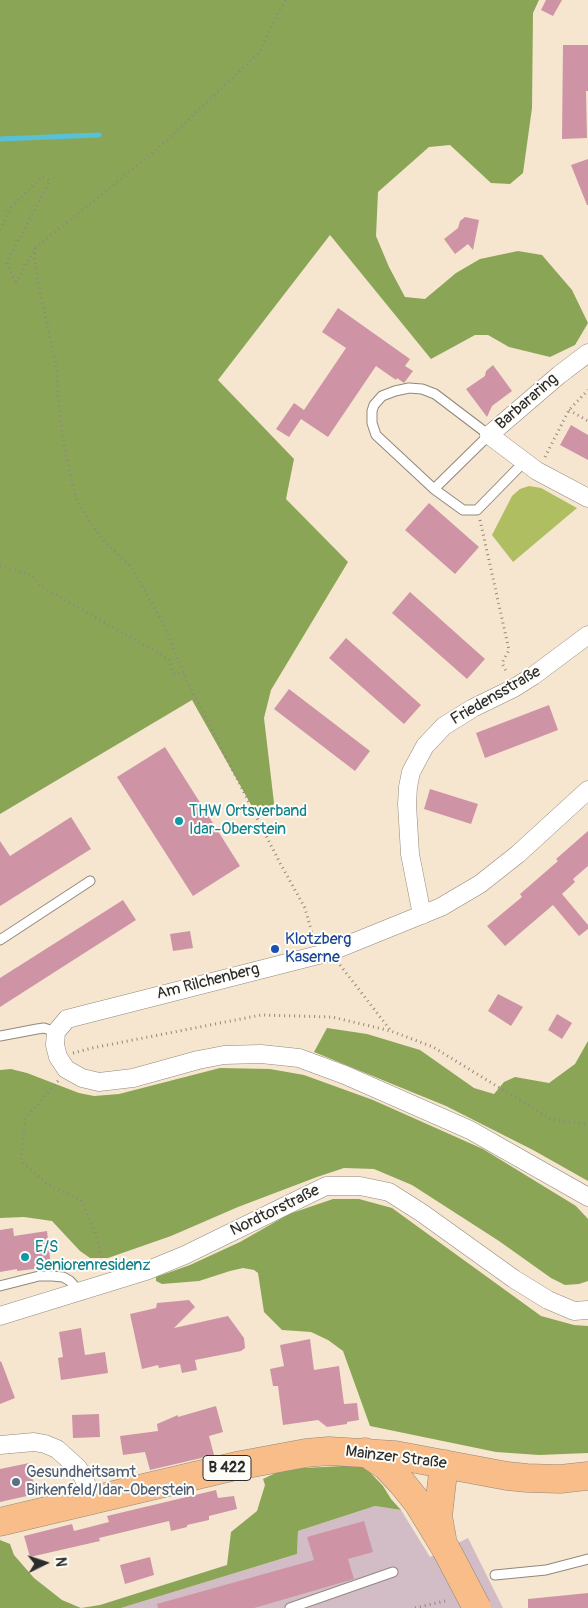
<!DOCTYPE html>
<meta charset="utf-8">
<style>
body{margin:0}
#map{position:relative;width:588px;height:1608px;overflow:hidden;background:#f6e6cf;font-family:Pangolin,sans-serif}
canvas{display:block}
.north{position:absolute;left:20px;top:1538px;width:50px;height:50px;-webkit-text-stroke:4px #fdfcf7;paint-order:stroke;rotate:86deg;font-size:14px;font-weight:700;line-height:20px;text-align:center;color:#2b2b2b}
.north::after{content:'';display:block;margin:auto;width:18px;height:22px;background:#2b2b2b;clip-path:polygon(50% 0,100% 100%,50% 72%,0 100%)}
</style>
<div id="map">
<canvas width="588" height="1608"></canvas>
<div class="north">N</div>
</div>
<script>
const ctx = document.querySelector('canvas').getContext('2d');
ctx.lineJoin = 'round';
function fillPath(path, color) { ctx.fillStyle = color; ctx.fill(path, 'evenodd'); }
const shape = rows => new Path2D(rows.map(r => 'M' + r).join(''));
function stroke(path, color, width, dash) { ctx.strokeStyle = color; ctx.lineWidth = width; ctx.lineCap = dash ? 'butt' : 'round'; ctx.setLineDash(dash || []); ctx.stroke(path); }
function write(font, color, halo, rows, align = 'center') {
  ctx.font = font + ' Pangolin,sans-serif'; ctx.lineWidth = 4; ctx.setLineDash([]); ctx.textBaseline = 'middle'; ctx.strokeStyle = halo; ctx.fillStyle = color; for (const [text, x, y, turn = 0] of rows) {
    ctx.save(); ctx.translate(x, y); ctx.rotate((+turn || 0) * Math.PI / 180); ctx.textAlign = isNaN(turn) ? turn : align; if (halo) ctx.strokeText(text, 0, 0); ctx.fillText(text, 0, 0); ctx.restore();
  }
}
const industrial = shape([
 [375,1506,401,1510,430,1557,468,1538,503,1608,121,1608,297,1554,298,1531]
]);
const green = shape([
 [529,486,541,488,577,508,513,562,492,535,512,496,520,489]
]);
const forest = shape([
 [0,0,539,0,533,13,532,108,523,173,510,184,491,183,450,145,429,147,378,192,376,236,389,267,405,297,425,299,456,273,480,259,518,251,542,255,572,290,588,323,575,345,550,357,509,347,488,335,475,335,431,359,330,235,218,380,294,459,286,499,348,562,271,690,264,718,274,803,269,814,258,817,192,700,0,814],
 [327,1028,367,1034,420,1050,474,1088,494,1094,504,1082,515,1077,549,1083,575,1064,588,1041,588,1181,533,1150,446,1106,314,1052],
 [220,1068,270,1069,304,1075,373,1100,483,1149,576,1206,588,1219,588,1281,579,1284,565,1285,551,1278,499,1241,412,1185,374,1169,344,1168,317,1177,238,1207,171,1236,108,1258,90,1258,80,1251,52,1221,24,1217,0,1218,0,1070,11,1069,27,1073,79,1093,94,1096,119,1094],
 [333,1199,359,1199,392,1208,541,1316,574,1325,588,1326,588,1453,539,1455,496,1452,370,1426,343,1351,328,1340,311,1332,282,1330,264,1312,258,1273,254,1270,243,1268,230,1271,199,1281,162,1284,156,1281,156,1277,190,1265,240,1242,289,1214],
 [363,1465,383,1486,391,1499,401,1510,375,1506,298,1531,297,1554,121,1608,0,1608,0,1540,10,1544,14,1555,34,1578,62,1600,81,1608,100,1605,227,1565,231,1532,257,1511,265,1485,263,1479,284,1469]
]);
const stream = shape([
 [0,139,99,135]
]);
const building = shape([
 [546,0,562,0,553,16,541,10],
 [563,45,588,45,588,91,586,91,587,138,562,139],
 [588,159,588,205,587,205,571,165],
 [465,217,479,220,473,250,468,244,455,254,444,239,458,228,460,221],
 [338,308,410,359,405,366,413,371,404,383,397,378,396,380,376,366,328,437,301,419,289,437,276,429,294,403,304,410,346,348,322,332],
 [493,365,512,391,492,406,487,417,466,389,485,376,486,371],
 [571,425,588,435,588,460,560,445],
 [429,503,479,547,455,574,405,530],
 [410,592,485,659,467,679,392,613],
 [346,638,421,705,404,724,329,658],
 [289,689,370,751,355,771,274,709],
 [549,705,558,730,485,758,476,733],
 [165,747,240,866,193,896,117,777],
 [430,789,478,804,471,824,424,809],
 [71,817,91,849,0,906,0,841,10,856],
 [588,831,588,866,573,879,575,882,562,894,588,925,588,929,579,936,553,905,505,946,487,926,522,897,520,894,558,861,556,859],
 [123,900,136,920,0,1007,0,978],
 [190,931,193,948,173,951,170,934],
 [498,994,523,1007,511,1026,488,1011],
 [557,1014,572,1023,562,1039,548,1030],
 [13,1228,14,1236,47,1231,51,1267,17,1271,17,1269,0,1272,0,1230],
 [189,1300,195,1307,174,1328,228,1316,244,1338,245,1348,241,1351,195,1360,197,1370,182,1373,180,1364,159,1368,158,1365,142,1369,130,1314,156,1308,157,1303],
 [81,1328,85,1355,105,1352,108,1373,61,1380,58,1358,63,1357,59,1332],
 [310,1339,314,1370,339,1366,344,1404,357,1403,359,1420,347,1422,347,1424,327,1427,318,1420,283,1425,278,1386,273,1386,270,1369,284,1366,280,1345],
 [1,1361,15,1398,0,1404,0,1362],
 [216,1406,223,1432,209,1436,214,1455,150,1470,145,1452,123,1455,120,1436,158,1431,157,1424,178,1415,178,1417],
 [99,1414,100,1437,73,1438,72,1415],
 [29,1463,36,1494,0,1502,0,1469],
 [216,1490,218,1498,234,1496,237,1509,209,1516,209,1520,187,1525,187,1527,171,1531,169,1521,99,1538,100,1541,30,1557,24,1536,72,1524,74,1531,109,1522,107,1516],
 [364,1521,373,1552,348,1559,354,1579,254,1608,158,1608,157,1604,314,1560,307,1537],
 [150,1557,154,1575,125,1584,120,1565],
 [588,1593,588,1608,528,1608,528,1599]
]);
const path = shape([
 [0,230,11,207,42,177,50,181,7,262,16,283],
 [35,248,35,260,38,283,57,370,59,410,66,457,77,502,101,538,132,568,164,625,186,679,280,863,305,908,313,937],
 [16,283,35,248,153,153,260,52,274,20,286,0],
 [569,410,588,421],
 [545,457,569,410,588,390],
 [480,520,509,650,502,663,507,673],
 [0,566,32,575,42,587,169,659,173,673,184,674],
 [340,965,391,1031],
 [73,1053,92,1048,261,1015,332,1017,391,1031,433,1047,552,1120,588,1124],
 [58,1081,25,1119,21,1161,47,1184,81,1200,96,1235,105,1267],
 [415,1608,449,1600]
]);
const service = shape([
 [434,489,489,435,435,394,422,389,409,388,395,391,382,396,374,405,372,411,372,423,376,435,434,489,463,510,477,510,524,462],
 [0,940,90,881],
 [0,1036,37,1029,44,1028,56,1032],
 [0,1286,39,1276,52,1276,63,1277,70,1281,79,1291],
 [495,1575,546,1570,588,1559],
 [290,1608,393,1572]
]);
const minor = shape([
 [588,353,559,375,489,435,537,471,588,498],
 [588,790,518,854,480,884,441,907,330,952,67,1019,56,1032,55,1045,58,1057,66,1069,82,1078,99,1082,133,1078,198,1060,224,1055,261,1054,299,1058,345,1075,470,1130,588,1197],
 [422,915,410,854,407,804,408,787,411,772,425,746,444,726,473,708,514,688,533,676,588,635],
 [0,1316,146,1271,185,1255,326,1186,360,1186,389,1192,422,1213,514,1279,548,1300,574,1311,588,1310],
 [0,1445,34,1442,45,1444,57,1449,78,1468,86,1483,92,1500]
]);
const primary = shape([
 [365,1452,386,1466,402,1483,418,1503,446,1549],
 [0,1522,236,1466,306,1453,329,1451,395,1455,507,1476,527,1478,560,1479,588,1476],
 [442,1538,438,1516,444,1464]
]);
const primaryBridge = shape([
 [446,1549,477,1608]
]);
const markers = [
 [179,821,5,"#0f9aa8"],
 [275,949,5,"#1a4fb4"],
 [25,1257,5,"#0f9aa8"],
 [16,1482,5,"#5c6f8a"]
];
const shields = [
 [227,1468,48]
];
const shieldNames = [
 ["B 422",227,1468]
];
const streetNames = [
 ["Barbararing",527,402,-41],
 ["Friedensstraße",496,696,-30],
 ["Am Rilchenberg",208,982,-14],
 ["Nordtorstraße",275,1211,-26],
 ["Mainzer Straße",396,1458,7]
];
const cultureNames = [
 ["THW Ortsverband",189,812],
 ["Idar-Oberstein",189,830],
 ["E/S",35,1248],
 ["Seniorenresidenz",35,1266]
];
const transitNames = [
 ["Klotzberg",285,940],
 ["Kaserne",285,958]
];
const serviceNames = [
 ["Gesundheitsamt",26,1473],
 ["Birkenfeld/Idar-Oberstein",26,1491]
];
fillPath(industrial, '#d2bdc6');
fillPath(green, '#afbe61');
fillPath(forest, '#8ba557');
stroke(stream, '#59c1d6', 5);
fillPath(building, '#ce94a6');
stroke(service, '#90887d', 11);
stroke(minor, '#90887d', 19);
stroke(primary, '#90887d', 29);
stroke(path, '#90887d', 3, [1, 4]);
stroke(service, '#fff', 9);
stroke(minor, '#fff', 18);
stroke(primary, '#f8bd89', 28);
stroke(primaryBridge, '#90887d', 29, []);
stroke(primaryBridge, '#f8bd89', 28);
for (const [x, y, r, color] of markers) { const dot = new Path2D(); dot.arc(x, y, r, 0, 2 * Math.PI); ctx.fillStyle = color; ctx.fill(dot); stroke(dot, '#fdfcf7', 2); }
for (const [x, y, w] of shields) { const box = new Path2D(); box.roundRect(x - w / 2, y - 12.5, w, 25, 4); ctx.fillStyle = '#fdfcf7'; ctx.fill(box); stroke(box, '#2b2b2b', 1); }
write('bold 15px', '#2b2b2b', null, shieldNames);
write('16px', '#2b2b2b', '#fdfcf7', streetNames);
write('16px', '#0d838f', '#fdfcf7', cultureNames, 'left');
write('16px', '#164399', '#fdfcf7', transitNames, 'left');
write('16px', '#4e5e75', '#fdfcf7', serviceNames, 'left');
</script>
